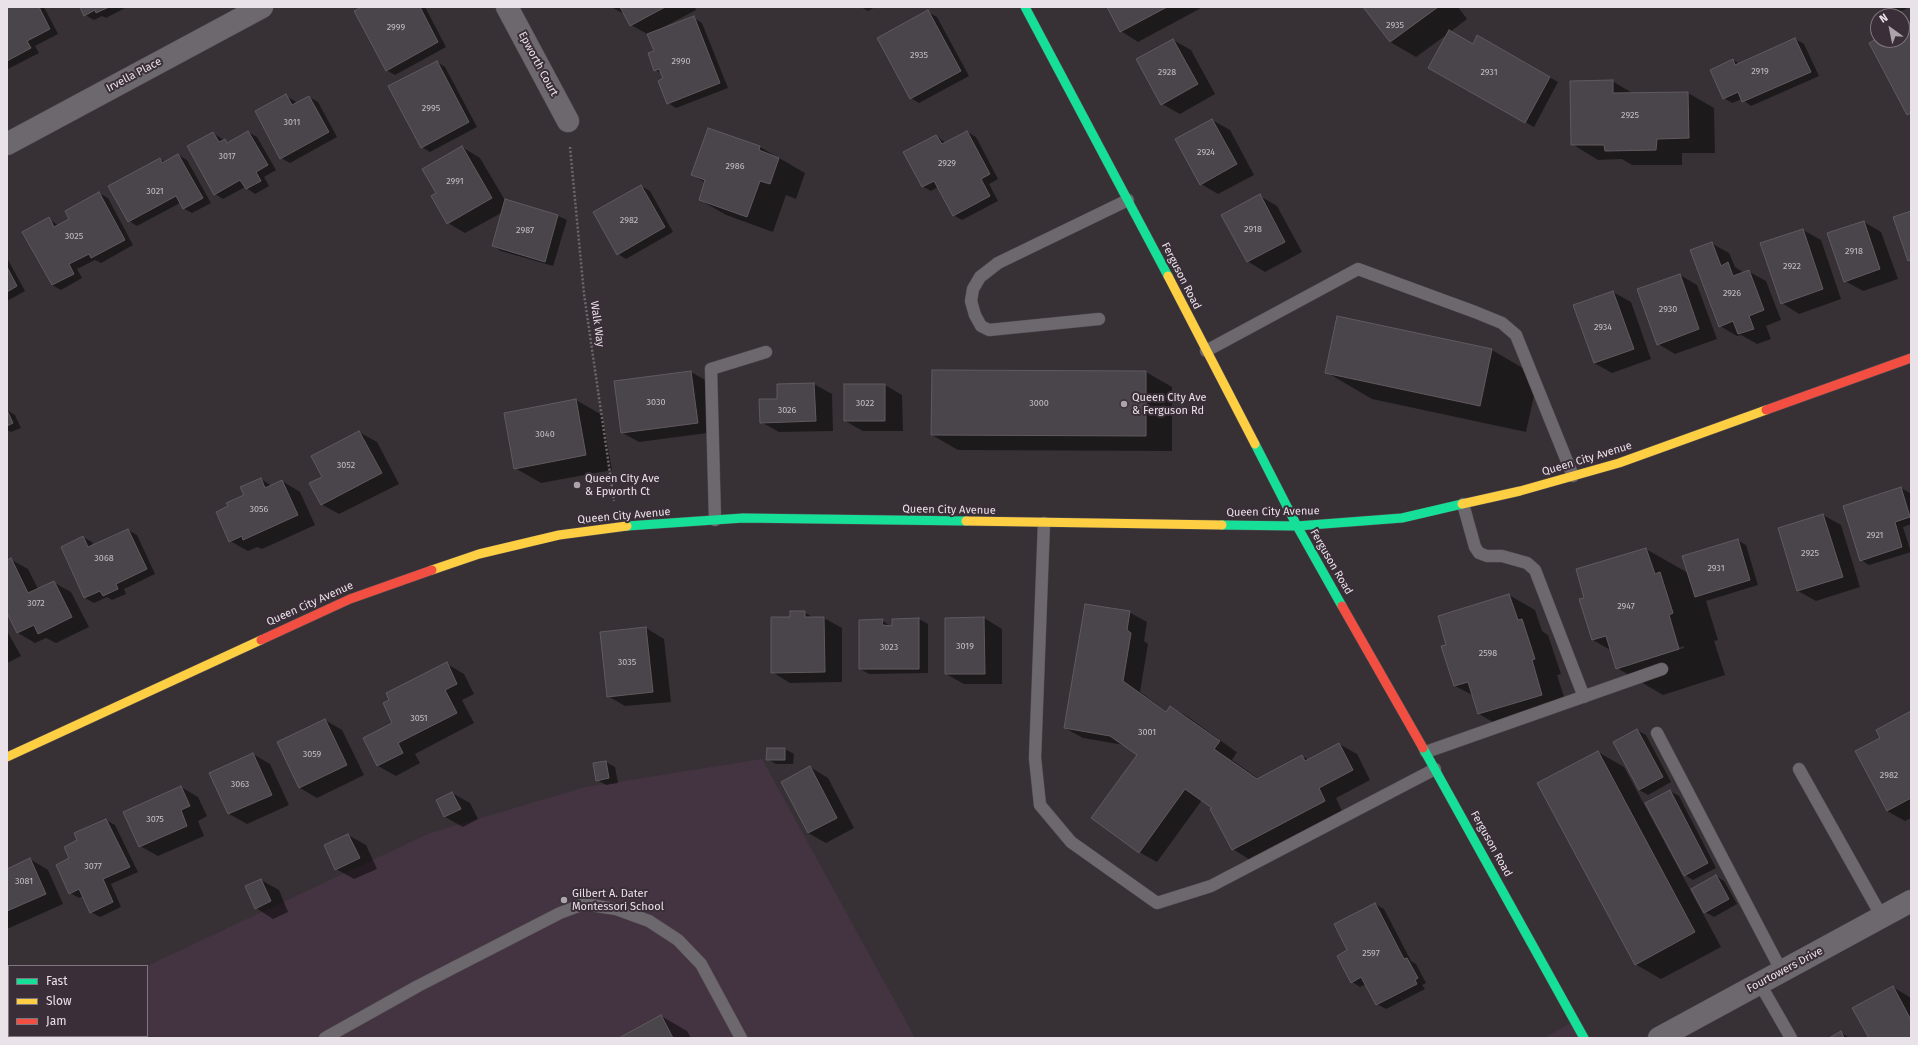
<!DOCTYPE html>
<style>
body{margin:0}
#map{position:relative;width:1918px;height:1045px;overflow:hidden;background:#373136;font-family:"Fira Sans",sans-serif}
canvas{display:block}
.frame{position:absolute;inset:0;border:8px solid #eae2e9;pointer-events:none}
.legend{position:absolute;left:8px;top:965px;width:140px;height:72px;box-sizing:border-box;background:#3a2e38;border:1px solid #80767f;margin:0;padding:5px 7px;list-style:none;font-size:12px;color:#eae2e9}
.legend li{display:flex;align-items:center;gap:8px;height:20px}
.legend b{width:20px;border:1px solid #80767f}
.north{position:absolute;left:1870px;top:8px;width:40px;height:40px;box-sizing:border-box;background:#3a2e38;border:1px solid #80767f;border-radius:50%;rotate:327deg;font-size:11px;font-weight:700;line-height:16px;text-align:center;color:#eae2e9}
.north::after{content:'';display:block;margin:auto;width:14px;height:18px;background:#aba4aa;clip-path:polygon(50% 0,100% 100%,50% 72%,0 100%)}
</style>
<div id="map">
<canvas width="1918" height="1045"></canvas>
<div class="frame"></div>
<ul class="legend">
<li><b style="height:5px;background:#16e098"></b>Fast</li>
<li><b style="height:5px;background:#ffcf43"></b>Slow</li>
<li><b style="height:5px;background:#f24e42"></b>Jam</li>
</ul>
<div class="north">N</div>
</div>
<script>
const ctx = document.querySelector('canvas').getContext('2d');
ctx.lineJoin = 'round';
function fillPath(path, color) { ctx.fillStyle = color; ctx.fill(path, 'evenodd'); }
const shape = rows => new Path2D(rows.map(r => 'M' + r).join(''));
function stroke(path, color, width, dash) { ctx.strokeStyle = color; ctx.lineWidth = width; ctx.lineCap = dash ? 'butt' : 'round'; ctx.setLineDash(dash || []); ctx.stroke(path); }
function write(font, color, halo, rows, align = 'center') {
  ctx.font = font + ' "Fira Sans",sans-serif'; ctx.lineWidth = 4; ctx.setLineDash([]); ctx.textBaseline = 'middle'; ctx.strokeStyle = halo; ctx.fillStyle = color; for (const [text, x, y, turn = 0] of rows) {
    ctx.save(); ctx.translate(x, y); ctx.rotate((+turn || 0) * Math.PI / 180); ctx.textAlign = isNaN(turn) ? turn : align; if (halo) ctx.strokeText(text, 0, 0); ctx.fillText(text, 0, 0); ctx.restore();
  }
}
const built = shape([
 [762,759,915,1038,7,1038,7,993,9,997,9,1036,147,1036,147,966,430,833,586,787],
 [1574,1021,1584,1038,1544,1038]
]);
const shadow = shape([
 [7,7,44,7,58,34,35,46,39,53,8,69],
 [81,7,124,7,125,8,106,18,102,16,94,20,85,15],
 [364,7,425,7,446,47,395,75,386,70],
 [611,7,695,7,696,10,662,28,662,30,694,18,702,23,728,88,676,108,668,103,665,79,663,74,655,70,655,52,649,35,631,25,626,15],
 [861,7,875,7,868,11],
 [1108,7,1203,7,1138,42,1121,31],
 [1364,7,1458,7,1467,19,1450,32,1473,45,1478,36,1558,82,1534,127,1429,68,1449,33,1416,57,1390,42],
 [1888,7,1910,7,1897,13],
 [928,12,937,17,969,76,919,103,911,98],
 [1795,39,1804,44,1819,76,1751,106,1742,99,1732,103,1724,98,1733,60,1740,64],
 [1173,40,1191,50,1215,94,1180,114,1162,104],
 [437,62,445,67,477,127,430,152,422,147],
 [1612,81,1634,94,1688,93,1714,108,1715,153,1682,153,1682,165,1632,165,1622,159,1598,160,1572,144],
 [286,96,295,101,297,104,309,97,318,102,337,137,290,163,281,158],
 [1212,120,1230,130,1254,175,1218,194,1201,184],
 [709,129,760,147,805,173,796,199,786,195,773,232,726,215,700,200,706,183,692,175],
 [248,132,257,137,276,170,264,177,269,186,255,194,245,187,223,199,215,194,213,133,229,143],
 [967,132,976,137,998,179,989,184,998,201,962,220,953,215,938,187,931,191,922,186,936,136,946,143],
 [462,147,480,158,506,202,506,200,558,216,567,220,553,266,501,251,493,246,503,212,465,233,448,223,437,193],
 [178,155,187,160,211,203,192,213,183,208,180,203,137,226,129,221,160,159,165,162],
 [641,186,650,191,673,232,626,259,618,254],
 [99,193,108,198,133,245,101,263,95,260,77,269,82,278,61,290,52,285,49,219,59,226,71,219],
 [1260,196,1277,206,1302,252,1265,272,1247,261],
 [1864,222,1881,232,1898,279,1863,291,1845,281],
 [1803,230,1821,240,1841,299,1799,314,1782,303],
 [1711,243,1729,253,1735,267,1744,273,1748,271,1766,281,1781,320,1766,326,1771,339,1757,344,1741,335,1737,336,1720,326],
 [7,258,25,291,7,301],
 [1680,275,1697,285,1717,339,1675,354,1658,344],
 [1613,292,1631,302,1651,359,1612,373,1594,363,1574,305],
 [1492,350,1538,377,1526,432,1372,399,1326,372],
 [691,372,709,382,715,432,639,442,621,432],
 [1146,372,1172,387,1172,451,958,450,932,435],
 [814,384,832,394,833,431,779,432,761,422,778,399],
 [885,385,902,395,903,431,863,431,845,421],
 [576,400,602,415,612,470,541,483,515,468],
 [7,410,15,415,21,428,11,432,7,430],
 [359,432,377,442,399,484,339,514,321,504,323,477],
 [261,479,272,486,282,481,300,492,315,525,262,549,257,547,248,551,230,541,229,506,245,496],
 [1901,488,1910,493,1911,497,1911,524,1903,527,1911,552,1869,565,1861,560],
 [1823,515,1841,525,1860,587,1816,601,1798,591,1779,529],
 [128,530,137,535,155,574,124,589,126,594,112,600,107,597,94,603,85,598,62,547,83,537,92,542,94,546],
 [1737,540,1746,545,1758,585,1706,601,1718,640,1714,641,1725,675,1663,695,1617,668,1612,651,1593,640,1586,598,1577,570,1646,549,1688,573],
 [1684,646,1684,648,1646,660,1644,659],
 [10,559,28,569,38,589,53,582,71,592,89,627,56,643,46,638,35,643,18,633,7,611,7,561],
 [1509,595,1535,610,1542,631,1548,635,1561,674,1557,675,1568,709,1505,729,1479,714,1474,696,1455,686,1448,645],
 [804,612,814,618,824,618,842,628,842,682,790,683,772,672,791,618],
 [1129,612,1147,622,1144,641,1148,644,1140,692,1167,712,1171,707,1188,717,1235,751,1237,752,1232,760,1259,779,1302,756,1309,760,1339,744,1357,754,1370,780,1336,798,1342,811,1250,860,1233,849,1214,808,1202,800,1157,862,1139,852,1138,754,1124,745,1083,738,1065,728],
 [984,618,1002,629,1002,684,964,684,946,674],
 [919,619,928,624,928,673,869,674,860,669,882,620,891,627],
 [646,628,664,639,671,702,625,706,608,696],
 [7,631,21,656,7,663],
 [447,664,464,674,474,694,462,700,474,723,415,754,420,763,396,776,378,766,364,739,394,723],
 [1911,712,1911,818,1905,821,1887,811,1881,738],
 [325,720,342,730,364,775,317,798,300,788],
 [1637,730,1646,735,1671,782,1648,795,1639,790],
 [768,749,785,749,794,754,793,764,776,764,767,759],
 [1598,752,1624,767,1721,947,1661,979,1635,964],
 [253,754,270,764,289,805,247,824,229,814,211,773],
 [606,762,615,767,618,783,606,785,597,780],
 [810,767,828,778,854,828,826,843,808,833],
 [181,787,198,797,207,816,198,821,204,836,158,856,140,846],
 [1670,791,1679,796,1716,868,1693,880,1685,875],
 [452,793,470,803,478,819,463,827,445,817,437,800],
 [106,820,115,825,138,872,111,884,121,907,100,917,91,912,83,896,79,898,70,893,71,859,79,840],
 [348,835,366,845,377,869,354,879,336,869],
 [30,859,48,870,63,904,7,929,7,870],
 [1716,876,1724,881,1737,904,1714,917,1705,912],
 [261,880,279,890,288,912,273,919,256,908],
 [1375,904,1384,909,1411,961,1416,964,1426,983,1422,985,1425,989,1386,1009,1377,1004,1366,984,1360,987,1352,982,1348,951],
 [1893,987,1911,998,1911,1038,1870,1038],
 [661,1016,687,1031,691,1038,621,1038],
 [1841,1033,1850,1038,1831,1038]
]);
const building = shape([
 [7,7,39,7,50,29,27,41,31,48,7,61,7,7],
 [80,7,109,7,96,13,95,10,84,16,80,7],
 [362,7,420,7,438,42,386,71,354,11,362,7],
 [620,7,665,7,630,26,620,7],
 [1107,7,1167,7,1120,32,1107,7],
 [1363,7,1438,7,1390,42,1363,7],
 [928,10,961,71,910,99,877,38,928,10],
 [694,16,720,83,667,104,658,81,663,78,659,69,654,71,648,53,654,51,647,34,694,16],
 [1909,22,1911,26,1911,113,1907,115,1869,43,1878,38,1878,40,1902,40,1902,26,1909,22],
 [1449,30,1473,44,1477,35,1550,77,1525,123,1428,68,1449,30],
 [1795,38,1811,72,1742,102,1738,92,1723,99,1710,70,1733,59,1735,65,1795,38],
 [1173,39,1198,84,1161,105,1136,59,1173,39],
 [437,61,469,122,421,148,388,86,437,61],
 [1613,80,1613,93,1688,92,1689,138,1657,139,1656,150,1605,151,1604,145,1571,145,1570,81,1613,80],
 [286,94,292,105,309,96,329,132,280,159,255,111,286,94],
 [1212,119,1237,164,1200,185,1175,139,1212,119],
 [708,128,760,146,759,150,779,158,770,184,760,181,747,217,699,200,705,180,691,175,708,128],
 [248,131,268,165,256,172,261,181,246,189,240,180,214,195,187,146,213,132,219,142,225,139,227,143,248,131],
 [967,131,990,174,981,179,990,196,953,216,934,181,922,187,903,152,936,135,942,144,967,131],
 [462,146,492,198,447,224,431,196,436,193,422,169,462,146],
 [178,154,203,198,183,209,176,196,128,222,108,186,160,158,162,163,178,154],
 [641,185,665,227,617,255,593,212,641,185],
 [99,192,125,240,91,258,89,254,69,264,74,274,52,285,22,232,49,217,54,227,69,219,65,211,99,192],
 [1260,194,1285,242,1247,262,1221,215,1260,194],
 [505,199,558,215,545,262,492,246,505,199],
 [1911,211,1911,260,1908,261,1893,217,1911,211],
 [1864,221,1880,269,1844,282,1827,233,1864,221],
 [1803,229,1823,289,1781,304,1760,243,1803,229],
 [1712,242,1721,266,1728,262,1733,276,1749,270,1764,310,1749,316,1754,329,1738,334,1733,321,1719,327,1690,250,1712,242],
 [7,267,17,286,7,292,7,267],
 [1680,274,1699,329,1657,345,1637,289,1680,274],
 [1613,291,1634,349,1594,363,1573,305,1613,291],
 [1337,316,1492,349,1480,406,1325,373,1337,316],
 [932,370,1146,371,1146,436,931,435,932,370],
 [691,371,698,423,621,433,614,381,691,371],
 [814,383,816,421,760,423,759,399,777,399,777,384,814,383],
 [844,384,885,384,885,421,844,421,844,384],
 [576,399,586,455,514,469,504,413,576,399],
 [7,410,13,423,7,426,7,410],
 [359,431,382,473,321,505,309,483,322,477,311,456,359,431],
 [261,478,265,488,282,480,298,515,243,540,242,536,229,542,216,512,228,506,226,503,244,495,240,487,261,478],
 [1901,487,1910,517,1895,522,1902,547,1860,561,1843,506,1901,487],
 [1823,514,1843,577,1797,591,1778,528,1823,514],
 [128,529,147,569,116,584,118,589,103,596,100,591,84,598,61,547,83,536,88,547,128,529],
 [1738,539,1750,580,1695,597,1682,556,1738,539],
 [1646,548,1655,574,1660,572,1673,613,1669,615,1679,649,1616,669,1606,636,1592,640,1579,599,1584,598,1576,569,1646,548],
 [11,558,28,593,54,581,72,617,38,634,34,625,17,633,7,613,7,560,11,558],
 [1509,594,1518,620,1522,619,1535,659,1532,660,1542,695,1478,714,1468,682,1454,686,1441,646,1446,645,1438,616,1509,594],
 [1085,604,1130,611,1127,630,1131,633,1123,681,1166,712,1170,706,1217,739,1220,741,1214,749,1257,779,1302,755,1305,761,1339,743,1353,770,1319,788,1325,801,1232,850,1210,809,1212,808,1185,789,1139,853,1091,818,1137,755,1110,736,1064,728,1085,604],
 [790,611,805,611,805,617,824,617,825,672,771,673,771,617,790,617,790,611],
 [984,617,985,674,945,674,945,618,984,617],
 [919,618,919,669,859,669,859,620,883,619,882,625,892,626,892,619,919,618],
 [646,627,653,692,607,697,600,632,646,627],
 [447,662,457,684,445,690,457,713,398,743,403,753,377,766,363,738,392,723,383,703,389,700,386,693,447,662],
 [1911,711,1911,798,1887,811,1855,751,1880,738,1876,730,1911,711],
 [325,719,347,765,299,788,277,742,325,719],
 [1637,729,1663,777,1639,790,1613,742,1637,729],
 [767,748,785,748,785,760,766,760,767,748],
 [1598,751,1695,932,1635,965,1537,783,1598,751],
 [253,753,272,795,228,814,209,773,253,753],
 [606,761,609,778,596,781,593,763,606,761],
 [810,766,837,818,808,833,781,782,810,766],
 [181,786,190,806,181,810,187,826,139,847,123,812,181,786],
 [1670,790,1708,863,1684,876,1645,803,1670,790],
 [452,792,461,809,444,817,436,800,452,792],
 [106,819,130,867,103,879,113,902,90,913,79,889,69,894,56,865,69,858,64,847,77,840,74,833,106,819],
 [348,834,360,858,335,870,324,845,348,834],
 [30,858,46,894,7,911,7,869,30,858],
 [1716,875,1729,899,1704,913,1691,889,1716,875],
 [261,879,271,901,255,909,245,886,261,879],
 [1375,903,1404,959,1407,958,1418,978,1415,980,1417,984,1376,1005,1361,977,1351,983,1337,956,1347,950,1334,924,1375,903],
 [1893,986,1911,1020,1911,1038,1869,1038,1852,1008,1893,986],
 [661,1015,673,1038,619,1038,661,1015],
 [1841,1031,1844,1038,1829,1038,1841,1031]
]);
const path = shape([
 [570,147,584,294,614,501]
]);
const lane = shape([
 [1099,319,989,330,981,326,975,315,971,301,973,289,980,277,998,263,1128,200],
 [1206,351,1358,269,1475,312,1502,323,1516,335,1573,476],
 [1463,504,1475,547,1479,553,1487,556,1502,556,1527,563,1535,570,1584,697],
 [715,520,711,369,766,352],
 [1044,523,1035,758,1040,805,1071,842,1157,903,1211,886,1435,769],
 [1657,733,1782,972],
 [1426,752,1662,669],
 [1799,769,1882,917],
 [1760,984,1791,1038],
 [325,1038,418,986,560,913,584,904,616,909,649,921,678,940,701,964,741,1038]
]);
const street = shape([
 [507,7,568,121],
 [7,144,262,7],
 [1659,1038,1911,901]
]);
const fast = shape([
 [1025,7,1168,276],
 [1255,444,1297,526,1342,606],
 [1222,525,1297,526,1402,518,1462,504],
 [627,526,743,518,966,521],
 [1423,748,1584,1038]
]);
const slow = shape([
 [1168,276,1255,444],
 [1462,504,1520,491,1619,463,1766,410],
 [966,521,1222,525],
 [432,570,479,554,559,535,627,526],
 [7,757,261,640]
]);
const jam = shape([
 [1766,410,1911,358],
 [1342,606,1423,748],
 [261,640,350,599,432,570]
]);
const markers = [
 [1124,404,4,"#aba4aa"],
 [577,485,4,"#aba4aa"],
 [564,900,4,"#aba4aa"]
];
const numberNames = [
 ["2935",1395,25],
 ["2999",396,27],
 ["2935",919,55],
 ["2990",681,61],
 ["2919",1760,71],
 ["2928",1167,72],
 ["2931",1489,72],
 ["2995",431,108],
 ["2925",1630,115],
 ["3011",292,122],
 ["2924",1206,152],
 ["3017",227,156],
 ["2929",947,163],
 ["2986",735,166],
 ["2991",455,181],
 ["3021",155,191],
 ["2982",629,220],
 ["2918",1253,229],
 ["2987",525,230],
 ["3025",74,236],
 ["2918",1854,251],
 ["2922",1792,266],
 ["2926",1732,293],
 ["2930",1668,309],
 ["2934",1603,327],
 ["3030",656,402],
 ["3022",865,403],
 ["3000",1039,403],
 ["3026",787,410],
 ["3040",545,434],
 ["3052",346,465],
 ["3056",259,509],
 ["2921",1875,535],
 ["2925",1810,553],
 ["3068",104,558],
 ["2931",1716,568],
 ["3072",36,603],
 ["2947",1626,606],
 ["3019",965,646],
 ["3023",889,647],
 ["2598",1488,653],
 ["3035",627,662],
 ["3051",419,718],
 ["3001",1147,732],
 ["3059",312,754],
 ["2982",1889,775],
 ["3063",240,784],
 ["3075",155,819],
 ["3077",93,866],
 ["3081",24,881],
 ["2597",1371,953]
];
const streetNames = [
 ["Epworth Court",538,64,62],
 ["Irvella Place",134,75,-28],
 ["Ferguson Road",1181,276,63],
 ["Walk Way",597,324,82],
 ["Queen City Avenue",1587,459,-17],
 ["Queen City Avenue",949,510,1],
 ["Queen City Avenue",1273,512,-1],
 ["Queen City Avenue",624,516,-5],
 ["Ferguson Road",1331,562,60],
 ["Queen City Avenue",310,604,-24],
 ["Ferguson Road",1491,844,61],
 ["Fourtowers Drive",1785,970,-28]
];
const poiNames = [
 ["Queen City Ave",1132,398],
 ["& Ferguson Rd",1132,411],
 ["Queen City Ave",585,479],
 ["& Epworth Ct",585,492],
 ["Gilbert A. Dater",572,894],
 ["Montessori School",572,907]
];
fillPath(built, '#443442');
fillPath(shadow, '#0007');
fillPath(building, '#4a454a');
stroke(building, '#605a5f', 1);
stroke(lane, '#534e52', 13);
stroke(street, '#534e52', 23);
stroke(fast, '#534e52', 10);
stroke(slow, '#534e52', 10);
stroke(jam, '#534e52', 10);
stroke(path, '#6b676a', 2.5, [2, 2]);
stroke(lane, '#6d686d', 12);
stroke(street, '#6d686d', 22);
stroke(fast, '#16e098', 9);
stroke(slow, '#ffcf43', 9);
stroke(jam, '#f24e42', 9);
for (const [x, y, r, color] of markers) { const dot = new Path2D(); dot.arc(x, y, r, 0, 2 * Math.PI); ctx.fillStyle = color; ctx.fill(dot); stroke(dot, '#3a2e38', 1.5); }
write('9px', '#c2bbc1', null, numberNames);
write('11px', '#eae2e9', '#3a2e38', streetNames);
write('11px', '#eae2e9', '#3a2e38', poiNames, 'left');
</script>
